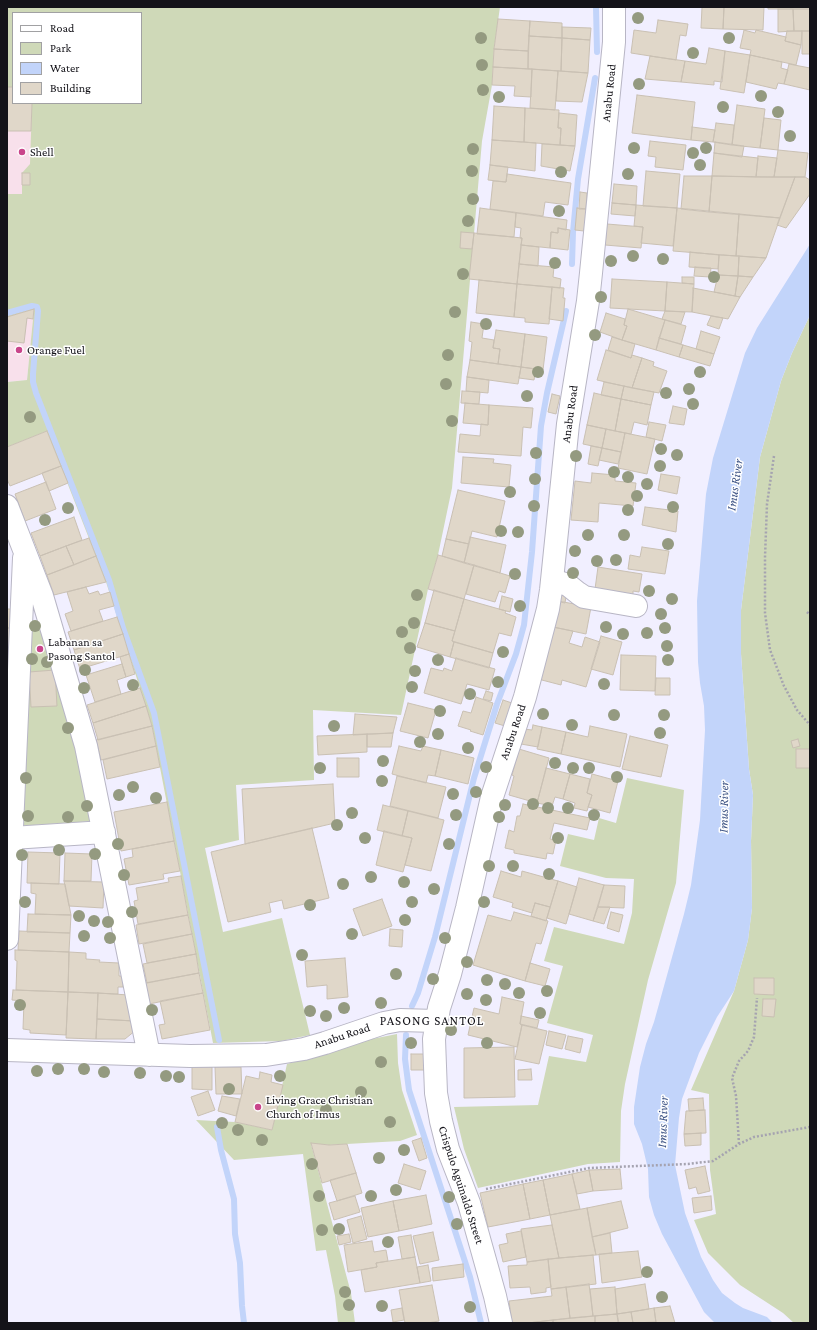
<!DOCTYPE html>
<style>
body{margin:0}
#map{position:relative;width:817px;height:1330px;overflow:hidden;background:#f1efff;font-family:"Crimson Pro",serif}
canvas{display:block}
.frame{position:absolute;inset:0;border:8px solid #141319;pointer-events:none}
.legend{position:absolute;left:12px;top:12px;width:130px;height:92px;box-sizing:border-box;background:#fff;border:1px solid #a1a1a3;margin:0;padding:5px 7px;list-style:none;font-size:12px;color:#141319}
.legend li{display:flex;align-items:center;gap:8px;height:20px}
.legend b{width:20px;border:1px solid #a1a1a3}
</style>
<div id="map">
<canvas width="817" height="1330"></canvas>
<div class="frame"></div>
<ul class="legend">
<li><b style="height:5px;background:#fff"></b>Road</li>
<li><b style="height:11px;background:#cfd9b8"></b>Park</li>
<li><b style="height:11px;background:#c2d4fa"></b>Water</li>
<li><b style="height:11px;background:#e0d7c9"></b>Building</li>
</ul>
</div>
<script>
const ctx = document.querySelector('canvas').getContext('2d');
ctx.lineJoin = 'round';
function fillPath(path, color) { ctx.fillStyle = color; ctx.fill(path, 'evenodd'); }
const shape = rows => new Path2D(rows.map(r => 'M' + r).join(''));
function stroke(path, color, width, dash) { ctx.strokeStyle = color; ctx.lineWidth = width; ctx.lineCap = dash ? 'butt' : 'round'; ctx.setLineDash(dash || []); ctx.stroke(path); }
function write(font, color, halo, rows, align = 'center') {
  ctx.font = font + ' "Crimson Pro",serif'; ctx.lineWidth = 3; ctx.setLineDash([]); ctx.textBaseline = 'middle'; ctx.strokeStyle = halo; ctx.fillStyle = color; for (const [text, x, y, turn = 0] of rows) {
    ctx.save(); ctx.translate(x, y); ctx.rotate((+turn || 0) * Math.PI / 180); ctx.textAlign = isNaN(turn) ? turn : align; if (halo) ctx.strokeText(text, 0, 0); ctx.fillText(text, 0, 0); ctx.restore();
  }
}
const commercial = shape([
 [7,82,13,103,37,103,37,195,7,194],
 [34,309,27,380,7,382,7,317]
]);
const green = shape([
 [7,7,500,7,494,49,492,85,482,141,452,488,438,555,428,589,401,715,313,710,314,780,236,785,239,840,205,848,223,932,282,918,310,1035,281,1041,213,1043,152,726,106,582,47,431,7,447,7,382,27,380,34,309,7,317,7,194,22,194,22,173,30,164,32,103,141,103,141,13,13,13,13,87,7,87],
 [810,315,810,1323,794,1323,783,1313,740,1285,708,1253,702,1239,694,1220,716,1214,710,1170,709,1094,691,1090,734,991,748,940,752,908,751,841,753,795,749,769,741,654,741,610,760,457,781,381,792,353],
 [31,620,42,621,73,730,94,821,20,826],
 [627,778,684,790,676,883,648,980,625,1084,621,1111,620,1162,588,1164,478,1188,464,1149,454,1107,538,1105,549,1056,586,1062,593,1035,547,1023,563,966,544,961,554,927,624,944,632,913,634,879,606,878,560,866,568,834,594,840,599,818,616,823],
 [397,1034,398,1063,402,1090,417,1135,400,1141,329,1145,311,1144,351,1293,355,1323,338,1323,335,1296,326,1250,316,1251,303,1154,234,1160,196,1120,235,1122,272,1130,287,1064,372,1039]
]);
const water = shape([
 [810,244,810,315,792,353,781,381,760,457,741,610,741,654,749,769,753,795,751,841,752,908,748,940,734,991,717,1017,699,1053,682,1099,679,1118,675,1165,685,1213,701,1257,713,1280,722,1293,735,1303,743,1308,767,1317,773,1323,715,1323,704,1312,662,1234,654,1215,649,1197,648,1169,642,1144,634,1124,634,1107,640,1067,646,1044,654,1022,684,914,691,885,700,820,705,730,704,706,700,683,698,662,697,601,706,494,713,458,745,353,757,328]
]);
const stream = shape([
 [596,7,597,52],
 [572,264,573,232,578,179,595,78],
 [7,313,32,306,37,307,38,311,33,374,33,382,36,393,109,580,123,628,154,713,219,1040],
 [412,1006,418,993,435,937,474,778,497,704,516,654,524,625,532,552,541,426,547,393,566,311],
 [406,1035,405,1059,409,1090,470,1277,481,1323],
 [217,1127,221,1150,234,1199,235,1234,240,1263,242,1306,244,1323]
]);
const building = shape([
 [702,7,724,7,723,29,701,28,702,7],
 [724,7,764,7,763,30,723,29,724,7],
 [768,7,791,7,791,9,768,9,768,7],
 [791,7,810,7,810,9,791,9,791,7],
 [778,9,793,9,794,31,778,32,778,9],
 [793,9,810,9,810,31,794,31,793,9],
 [498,19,530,21,528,51,494,49,498,19],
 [658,20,688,24,686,36,680,35,676,60,631,53,634,30,656,33,658,20],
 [530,21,562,23,562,38,529,36,530,21],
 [562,27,591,28,590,40,562,38,562,27],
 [744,30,755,33,756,30,786,37,785,41,801,45,796,65,750,55,751,50,740,48,744,30],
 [787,31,802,31,801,45,785,41,787,31],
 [802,31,810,31,810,54,802,54,802,31],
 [529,36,562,38,561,71,528,69,529,36],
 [562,38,590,40,588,73,561,71,562,38],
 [709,48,725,51,722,82,714,81,714,85,681,82,685,61,706,64,709,48],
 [494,49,528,51,528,69,493,67,494,49],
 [725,51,750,55,744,93,720,89,725,51],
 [750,55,782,62,781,68,788,70,784,84,778,83,776,89,746,82,750,55],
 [650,56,685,61,681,82,645,79,650,56],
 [789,64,810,68,810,90,784,84,789,64],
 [493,67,532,69,531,97,514,96,515,86,492,85,493,67],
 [532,69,558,71,555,110,530,108,532,69],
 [558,71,588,73,582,102,556,101,558,71],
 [7,87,13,87,13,103,32,103,31,131,7,131,7,87],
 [637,95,695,102,691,140,632,133,637,95],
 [737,105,765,109,760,148,732,145,737,105],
 [494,106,525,108,524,142,492,140,494,106],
 [525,108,559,110,558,128,561,128,560,145,524,142,525,108],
 [559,113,577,115,575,146,560,145,561,128,558,128,559,113],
 [764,118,781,120,778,150,760,148,764,118],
 [716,123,734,125,732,145,713,142,716,123],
 [692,127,715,130,713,142,691,140,692,127],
 [492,140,536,143,535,171,490,165,492,140],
 [650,141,686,145,683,170,655,167,656,157,648,156,650,141],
 [715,142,744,146,742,157,714,153,715,142],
 [542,144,575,146,570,171,541,166,542,144],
 [778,150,808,153,805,177,774,177,778,150],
 [714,153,758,158,756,177,712,176,714,153],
 [758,156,777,158,774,177,756,177,758,156],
 [490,165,508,167,506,182,488,180,490,165],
 [646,171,680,174,677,208,643,206,646,171],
 [22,173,30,173,30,185,22,185,22,173],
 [507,174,571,183,568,205,545,202,543,216,490,209,493,181,506,182,507,174],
 [684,176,712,176,709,212,681,209,684,176],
 [712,176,774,177,795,177,780,218,709,212,712,176],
 [795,177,805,177,810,180,810,194,786,228,777,225,795,177],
 [614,184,637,186,636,205,612,203,614,184],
 [580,192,587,193,586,209,579,209,580,192],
 [612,203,636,205,635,216,611,214,612,203],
 [636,205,677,208,673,246,641,243,643,227,634,226,636,205],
 [480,208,516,213,514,237,477,234,480,208],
 [577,208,587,209,584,231,575,230,577,208],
 [677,208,739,214,736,256,673,251,677,208],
 [516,213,567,220,566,230,558,228,558,233,551,232,550,248,521,245,522,238,520,238,521,228,515,227,516,213],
 [739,214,780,218,766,258,736,256,739,214],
 [607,224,643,227,641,248,605,245,607,224],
 [558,228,570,230,568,250,550,248,551,232,558,233,558,228],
 [461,232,474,233,472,249,460,248,461,232],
 [474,233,522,238,517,284,469,279,474,233],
 [521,245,539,247,538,266,519,264,521,245],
 [690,252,719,255,718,269,689,267,690,252],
 [719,255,739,256,738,276,718,275,719,255],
 [739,256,766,258,753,277,738,276,739,256],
 [519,264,554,267,553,277,561,279,560,288,517,284,519,264],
 [695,267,711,268,710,277,694,276,695,267],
 [718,275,738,276,735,296,714,292,718,275],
 [738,276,753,277,740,297,735,296,738,276],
 [682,277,694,277,694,284,682,283,682,277],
 [612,279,667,282,665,311,610,308,612,279],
 [479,280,517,284,514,317,476,313,479,280],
 [667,282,694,284,692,312,665,311,667,282],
 [517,284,552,287,549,324,525,322,525,318,514,317,517,284],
 [552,287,564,288,563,298,565,298,563,321,549,319,552,287],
 [693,288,735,296,740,297,728,319,692,312,693,288],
 [34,309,33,319,27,318,24,343,7,341,7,317,34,309],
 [628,309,665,320,656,350,622,340,627,326,624,325,628,309],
 [665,311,685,312,681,324,662,319,665,311],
 [606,313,625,319,624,325,627,326,622,340,600,332,606,313],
 [711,316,723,318,719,329,707,325,711,316],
 [665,320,686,326,681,344,659,338,665,320],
 [471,322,484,324,482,338,494,340,493,348,500,349,498,364,470,360,472,342,469,341,471,322],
 [496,330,525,334,521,367,498,364,500,349,493,348,496,330],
 [701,331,720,337,714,354,696,349,701,331],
 [525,334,547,337,543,370,521,367,525,334],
 [612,337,635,344,631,358,608,350,612,337],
 [659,338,683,345,679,357,656,350,659,338],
 [683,345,714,354,710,366,679,357,683,345],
 [606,350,631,358,632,355,642,358,632,388,597,380,606,350],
 [642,358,654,362,653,366,667,371,659,393,632,388,642,358],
 [470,360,521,367,518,384,467,377,470,360],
 [521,367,536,369,534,380,519,378,521,367],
 [467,377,489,380,488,393,466,391,467,377],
 [604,382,624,386,621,399,601,395,604,382],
 [624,386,654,392,651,405,621,399,624,386],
 [462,391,480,392,479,404,461,403,462,391],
 [594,393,621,399,615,431,587,425,594,393],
 [552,394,560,396,556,414,548,412,552,394],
 [621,399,651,405,647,425,634,422,631,434,615,431,621,399],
 [465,403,489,405,488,425,463,423,465,403],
 [489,405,533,408,531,428,523,427,521,456,458,452,460,434,480,436,481,424,488,425,489,405],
 [673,406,687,409,684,425,669,423,673,406],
 [649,422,666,425,662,441,646,437,649,422],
 [587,425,606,429,602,448,583,444,587,425],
 [606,429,625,433,621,452,602,448,606,429],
 [47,431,61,466,10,486,7,479,7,447,47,431],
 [625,433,655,439,647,474,618,468,625,433],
 [591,446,602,448,598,466,588,464,591,446],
 [602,448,621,452,618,464,599,460,602,448],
 [463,457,494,459,493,463,511,465,509,487,461,483,463,457],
 [61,466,68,483,49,491,42,473,61,466],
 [592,473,615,475,615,481,636,483,633,506,599,503,598,522,571,520,575,481,591,483,592,473],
 [661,474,680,477,677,494,658,490,661,474],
 [46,482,56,509,25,521,15,494,46,482],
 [458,490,505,501,497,537,472,531,469,544,446,539,458,490],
 [645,507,678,511,676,532,642,525,645,507],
 [74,517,82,540,40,556,31,533,74,517],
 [470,537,506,545,500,573,464,563,470,537],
 [89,538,96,556,74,565,66,546,89,538],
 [446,539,469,544,464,563,442,556,446,539],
 [66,546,74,565,47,575,40,556,66,546],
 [642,547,669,551,665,574,628,569,630,555,640,557,642,547],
 [438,555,474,565,464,599,428,589,438,555],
 [96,556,106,582,54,595,47,575,96,556],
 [474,565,510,576,505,593,499,591,495,602,466,594,474,565],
 [598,567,642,574,639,592,633,591,633,595,595,589,598,567],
 [86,587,89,594,98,591,100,595,110,592,114,606,99,610,103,621,71,631,65,614,73,611,67,592,86,587],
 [559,589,567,590,565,603,556,601,559,589],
 [434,590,464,599,455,631,425,623,434,590],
 [502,596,513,599,510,612,499,609,502,596],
 [464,599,506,611,505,613,516,617,511,636,499,633,493,653,452,641,464,599],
 [558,601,591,607,586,634,553,627,558,601],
 [7,609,13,609,12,628,7,628,7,609],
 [117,617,123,634,74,650,68,632,117,617],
 [425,623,455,631,452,641,454,642,450,657,417,647,425,623],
 [553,627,573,631,569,643,582,647,585,637,600,642,586,687,562,680,561,685,538,679,553,627],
 [7,628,12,628,11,649,7,648,7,628],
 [123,634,129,654,80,669,74,650,123,634],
 [601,636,622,642,613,675,591,669,601,636],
 [454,642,493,653,489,668,450,657,454,642],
 [7,648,11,649,9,686,7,686,7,648],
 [129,654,135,674,126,677,120,657,129,654],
 [621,655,656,656,655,691,620,690,621,655],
 [456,658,495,669,489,690,467,684,461,704,424,693,431,668,443,671,444,668,452,671,456,658],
 [122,664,126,677,117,680,121,694,95,702,86,675,122,664],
 [55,670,57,706,31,707,29,672,55,670],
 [656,678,670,678,670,695,655,695,656,678],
 [140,688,146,706,93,723,87,705,140,688],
 [486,691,493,693,491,701,483,699,486,691],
 [476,697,493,703,483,735,470,731,471,730,458,726,463,711,471,713,476,697],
 [503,700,512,703,505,726,495,723,503,700],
 [408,703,436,710,428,738,400,731,408,703],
 [146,706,152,726,98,740,93,723,146,706],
 [355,714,397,717,393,733,353,735,355,714],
 [533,725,542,727,538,747,521,744,524,729,532,730,533,725],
 [152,726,156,746,101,760,96,740,152,726],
 [590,726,627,734,620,767,561,754,566,732,588,737,590,726],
 [542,727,566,732,561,754,537,749,542,727],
 [393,733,391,747,367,747,367,734,393,733],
 [367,734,367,752,318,755,317,736,367,734],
 [630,736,668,745,661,777,622,769,630,736],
 [798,739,800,746,793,748,791,741,798,739],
 [156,746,160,767,107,779,103,760,156,746],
 [399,746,421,751,423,746,441,750,435,776,428,775,426,783,392,774,399,746],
 [519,749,549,758,537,803,509,795,514,776,512,775,519,749],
 [796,749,810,749,810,768,796,768,796,749],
 [441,750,474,758,468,784,435,776,441,750],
 [337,758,359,758,359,777,337,777,337,758],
 [546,768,570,774,563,799,555,797,552,806,537,803,546,768],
 [570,774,590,779,587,793,592,795,587,811,574,808,575,803,563,799,570,774],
 [592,774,618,781,610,813,588,807,592,795,587,793,592,774],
 [397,776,446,787,438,818,390,806,397,776],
 [333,784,335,823,245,844,242,789,333,784],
 [167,802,174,841,121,851,114,812,167,802],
 [523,804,590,818,587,830,554,823,550,839,556,840,553,854,547,853,546,859,514,853,514,850,505,848,509,830,514,832,517,816,520,816,523,804],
 [383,805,408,811,402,836,377,830,383,805],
 [408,811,444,820,431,871,405,865,412,838,402,836,408,811],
 [312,828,329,898,284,909,282,900,269,903,271,912,228,922,211,852,312,828],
 [384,831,412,838,403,872,376,865,384,831],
 [174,841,180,871,163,874,164,879,129,885,124,859,133,857,132,849,174,841],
 [28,852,60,853,59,884,27,883,28,852],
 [65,853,92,854,91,881,64,881,65,853],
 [501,871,521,877,522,871,558,881,550,907,535,903,532,913,512,907,513,903,493,897,501,871],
 [181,876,188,915,138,924,134,901,138,900,136,888,169,882,168,878,181,876],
 [579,878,604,885,593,921,569,914,579,878],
 [64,881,104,882,103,908,69,906,64,881],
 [558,881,577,887,566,924,547,918,558,881],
 [31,883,65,884,71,915,35,914,36,894,31,893,31,883],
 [604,885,625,886,624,908,598,907,604,885],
 [382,899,392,926,363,936,353,909,382,899],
 [535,903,550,907,546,921,531,916,535,903],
 [598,907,610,907,604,924,593,921,598,907],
 [514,912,548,921,541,944,536,943,525,981,473,965,488,915,511,921,514,912],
 [611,912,623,915,619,932,607,928,611,912],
 [28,914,71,915,70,933,27,932,28,914],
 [188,915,192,934,139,944,136,925,188,915],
 [390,929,403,930,402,947,389,946,390,929],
 [19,931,70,933,69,952,18,950,19,931],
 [192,934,196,954,147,963,143,944,192,934],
 [15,950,69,952,68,992,16,990,17,961,15,960,15,950],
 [69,952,86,953,86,959,100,960,99,962,119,963,119,976,124,976,123,987,118,987,118,994,68,992,69,952],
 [196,954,199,973,147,983,143,964,196,954],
 [345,958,348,997,327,999,327,985,307,987,305,961,345,958],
 [530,963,550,969,545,986,525,981,530,963],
 [199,973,203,993,149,1004,145,983,199,973],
 [754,978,774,978,774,995,754,994,754,978],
 [13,990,68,992,66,1035,30,1033,30,1030,23,1029,24,1001,12,1000,13,990],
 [68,992,98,993,96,1039,66,1038,68,992],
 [98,993,129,995,134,1021,97,1019,98,993],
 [203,993,210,1030,162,1039,159,1025,165,1024,160,1001,203,993],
 [502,997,524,1002,520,1024,522,1025,517,1047,468,1035,474,1008,499,1014,502,997],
 [763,999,776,999,774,1017,762,1016,763,999],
 [521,1016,539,1020,537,1028,520,1024,521,1016],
 [97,1019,134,1021,136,1030,125,1039,96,1039,97,1019],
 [522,1025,547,1031,539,1064,515,1059,522,1025],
 [549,1031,566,1035,562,1049,546,1045,549,1031],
 [568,1036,583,1039,580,1053,565,1049,568,1036],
 [514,1047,515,1097,464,1098,464,1048,514,1047],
 [411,1054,424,1054,424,1070,411,1070,411,1054],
 [192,1067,212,1067,212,1090,192,1089,192,1067],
 [215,1067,241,1067,242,1094,216,1094,215,1067],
 [531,1069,532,1080,518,1080,518,1070,531,1069],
 [260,1072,272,1075,271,1082,283,1085,272,1130,235,1122,246,1076,259,1079,260,1072],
 [208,1091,215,1110,198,1116,191,1097,208,1091],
 [222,1096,240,1099,236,1116,218,1111,222,1096],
 [703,1098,704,1110,689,1111,688,1099,703,1098],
 [705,1110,706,1133,684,1134,686,1111,705,1110],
 [701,1133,701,1145,685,1146,684,1134,701,1133],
 [421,1138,427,1158,419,1161,412,1141,421,1138],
 [311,1143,329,1145,347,1144,356,1173,322,1183,311,1143],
 [404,1164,426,1171,420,1190,398,1183,404,1164],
 [705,1166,710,1191,698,1194,696,1187,689,1189,685,1170,705,1166],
 [620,1169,622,1189,593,1191,589,1170,620,1169],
 [589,1170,593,1191,577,1194,572,1174,589,1170],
 [356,1173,362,1193,337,1201,330,1180,356,1173],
 [572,1174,580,1209,550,1215,543,1180,572,1174],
 [543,1180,550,1215,530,1219,523,1184,543,1180],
 [523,1184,530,1219,488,1227,480,1193,523,1184],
 [426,1195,432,1224,399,1231,393,1201,426,1195],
 [355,1196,360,1212,334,1220,329,1203,355,1196],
 [711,1196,712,1210,694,1213,692,1198,711,1196],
 [393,1201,399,1231,368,1237,361,1208,393,1201],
 [621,1201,628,1228,592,1237,587,1208,621,1201],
 [587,1208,596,1255,559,1258,550,1215,587,1208],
 [361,1216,367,1239,353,1243,347,1220,361,1216],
 [552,1225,559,1258,527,1262,521,1229,552,1225],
 [521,1231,526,1257,503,1262,499,1245,508,1243,506,1234,521,1231],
 [433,1232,439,1260,420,1264,413,1236,433,1232],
 [610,1233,612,1253,596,1255,592,1237,610,1233],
 [349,1234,351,1242,339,1245,337,1236,349,1234],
 [411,1235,415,1257,402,1259,398,1237,411,1235],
 [372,1241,374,1252,386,1250,388,1261,376,1263,377,1267,348,1272,344,1245,372,1241],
 [638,1251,642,1277,602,1283,599,1254,638,1251],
 [593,1255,596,1284,551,1289,548,1259,593,1255],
 [415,1257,420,1283,365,1292,361,1270,377,1267,376,1263,415,1257],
 [548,1259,551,1287,546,1288,546,1292,531,1294,530,1287,510,1288,508,1266,527,1265,527,1262,548,1259],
 [463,1264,464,1277,433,1281,432,1268,463,1264],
 [428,1265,431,1281,420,1283,417,1267,428,1265],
 [589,1284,593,1316,570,1318,566,1287,589,1284],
 [645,1284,649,1309,617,1314,615,1289,645,1284],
 [432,1285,439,1321,427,1323,405,1323,399,1290,432,1285],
 [566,1287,570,1318,528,1323,512,1323,509,1301,552,1296,551,1289,566,1287],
 [615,1287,617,1314,593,1316,590,1289,615,1287],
 [670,1306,675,1323,656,1323,654,1308,670,1306],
 [402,1308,404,1320,393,1322,391,1310,402,1308],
 [654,1308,656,1322,633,1323,631,1312,654,1308],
 [631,1312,633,1323,619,1323,617,1314,631,1312],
 [617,1314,618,1323,595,1323,595,1316,617,1314],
 [595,1316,595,1323,553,1323,553,1320,595,1316],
 [553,1320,553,1323,528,1323,553,1320]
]);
const path = shape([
 [774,456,767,504,765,557,765,613,770,650,784,686,797,710,810,725],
 [807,612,810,615],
 [739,1144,736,1096,732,1078,739,1061,748,1051,754,1037,757,998],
 [486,1189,589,1168,688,1164,713,1161,739,1144,754,1137,810,1127]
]);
const minor = shape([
 [7,506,42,596,86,746,149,1055],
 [552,580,568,585,578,593,584,597,636,606],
 [12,838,104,832],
 [7,939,24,558],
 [7,1050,190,1056,266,1055,304,1049,325,1043,384,1023,400,1020,436,1021],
 [501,1323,495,1296,469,1203,448,1149,441,1121,436,1093,434,1039,439,1008,450,974,467,908,492,797,525,697,548,609,551,590,568,424,588,301,591,273,614,42,614,7]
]);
const trees = [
 [638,18],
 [481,38],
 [729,38],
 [693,53],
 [482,65],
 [639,84],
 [483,90],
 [761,96],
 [499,97],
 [723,107],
 [778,112],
 [790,136],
 [634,148],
 [706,148],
 [473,149],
 [693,153],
 [700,165],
 [472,171],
 [561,172],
 [628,174],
 [473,199],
 [559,211],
 [468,221],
 [633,256],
 [663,259],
 [611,261],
 [555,263],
 [463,274],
 [714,277],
 [601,297],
 [455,312],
 [486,324],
 [595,335],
 [448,355],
 [538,372],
 [700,372],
 [446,384],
 [689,389],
 [666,393],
 [527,396],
 [693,404],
 [30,417],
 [452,421],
 [661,449],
 [536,453],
 [677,455],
 [576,456],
 [660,466],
 [614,472],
 [628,477],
 [535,479],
 [647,484],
 [510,492],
 [637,496],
 [534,506],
 [673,507],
 [68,508],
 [628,510],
 [45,520],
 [501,531],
 [518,532],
 [588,535],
 [624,535],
 [668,544],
 [575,551],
 [616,560],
 [597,561],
 [573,573],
 [515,574],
 [649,591],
 [417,595],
 [672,599],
 [520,606],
 [661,614],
 [414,623],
 [35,626],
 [606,627],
 [665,628],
 [402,632],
 [647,633],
 [623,634],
 [667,646],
 [410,648],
 [503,652],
 [32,659],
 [438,660],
 [668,660],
 [47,662],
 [85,670],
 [415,671],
 [498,682],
 [604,684],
 [133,685],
 [412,687],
 [84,688],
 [470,694],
 [440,711],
 [543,714],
 [614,715],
 [664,715],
 [572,725],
 [334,726],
 [68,728],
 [660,733],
 [438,734],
 [420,742],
 [468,748],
 [383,761],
 [555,763],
 [486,767],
 [320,768],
 [573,768],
 [589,768],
 [617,777],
 [26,778],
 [382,781],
 [133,787],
 [476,792],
 [453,794],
 [119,795],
 [156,798],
 [533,804],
 [505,805],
 [87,806],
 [548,808],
 [568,808],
 [352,813],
 [456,815],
 [594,815],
 [28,816],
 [68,817],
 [499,817],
 [337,825],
 [365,838],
 [558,838],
 [118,844],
 [449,844],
 [59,850],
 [95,854],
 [22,855],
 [489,866],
 [513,866],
 [549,874],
 [124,875],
 [371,877],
 [404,882],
 [343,884],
 [434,889],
 [25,902],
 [412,902],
 [484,902],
 [310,905],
 [132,912],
 [79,916],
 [405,920],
 [94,921],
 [108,922],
 [352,934],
 [84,936],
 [110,938],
 [445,938],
 [302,955],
 [467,962],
 [396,974],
 [433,979],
 [487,980],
 [505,984],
 [547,991],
 [519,993],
 [467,994],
 [486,1000],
 [381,1003],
 [20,1005],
 [344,1008],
 [152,1010],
 [310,1011],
 [540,1013],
 [326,1016],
 [451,1030],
 [411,1043],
 [487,1043],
 [381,1062],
 [58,1069],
 [84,1069],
 [37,1071],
 [104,1072],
 [140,1073],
 [166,1076],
 [280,1076],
 [179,1077],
 [229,1089],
 [361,1092],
 [326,1110],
 [390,1122],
 [222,1123],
 [238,1130],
 [262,1140],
 [404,1150],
 [379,1158],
 [312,1164],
 [396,1190],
 [319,1196],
 [371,1196],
 [449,1197],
 [457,1224],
 [339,1229],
 [322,1230],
 [388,1242],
 [647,1272],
 [345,1292],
 [662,1297],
 [349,1305],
 [382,1306],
 [470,1307]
];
const markers = [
 [22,152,4,"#c9458b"],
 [19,350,4,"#c9458b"],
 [40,649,4,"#c9458b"],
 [258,1107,4,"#c9458b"]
];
const streetNames = [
 ["Anabu Road",609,93,-84],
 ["Anabu Road",570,414,-82],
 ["Anabu Road",513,732,-71],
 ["Anabu Road",342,1036,-18],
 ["Crispulo Aguinaldo Street",461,1185,72]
];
const poiNames = [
 ["Shell",30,152],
 ["Orange Fuel",27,350],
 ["Labanan sa",48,642],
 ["Pasong Santol",48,656],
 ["Living Grace Christian",266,1100],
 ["Church of Imus",266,1114]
];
const waterNames = [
 ["Imus River",735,485,-82],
 ["Imus River",724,807,-89],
 ["Imus River",663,1122,-88]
];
const neighbourhoodNames = [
 ["PASONG SANTOL",432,1021]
];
fillPath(commercial, '#f8e0eb');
fillPath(green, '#cfd9b8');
fillPath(water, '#c2d4fa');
stroke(stream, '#c2d4fa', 6);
fillPath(building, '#e0d7c9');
stroke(building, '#c9c0b3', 1);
stroke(minor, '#b8b6c5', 24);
stroke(path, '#a5a3b0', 2.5, [2, 2]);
stroke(minor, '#fff', 22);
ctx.fillStyle = '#949a80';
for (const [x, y] of trees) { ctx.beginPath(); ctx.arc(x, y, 6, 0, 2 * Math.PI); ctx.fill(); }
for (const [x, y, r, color] of markers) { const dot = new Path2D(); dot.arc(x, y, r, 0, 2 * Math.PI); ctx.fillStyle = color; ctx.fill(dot); stroke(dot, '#fff', 1.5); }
write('12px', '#141319', '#fff', streetNames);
write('12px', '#141319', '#fff', poiNames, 'left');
write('italic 13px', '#3e5485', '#fff', waterNames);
ctx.letterSpacing = '1px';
write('13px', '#141319', '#fff', neighbourhoodNames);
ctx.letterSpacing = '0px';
</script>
